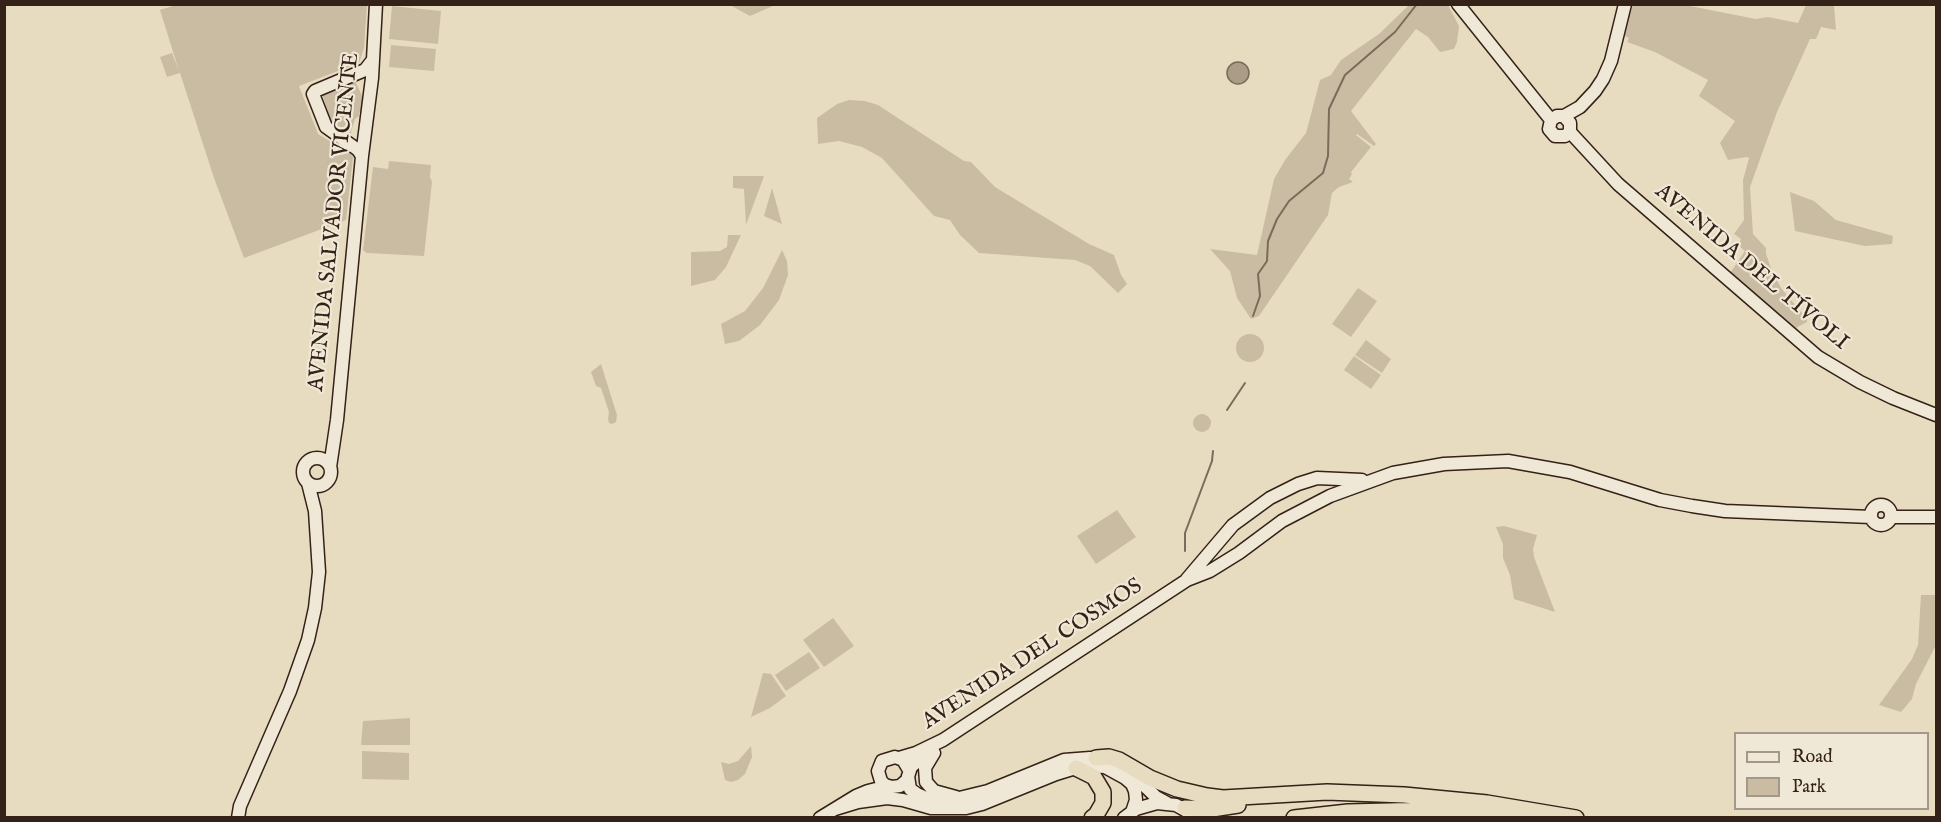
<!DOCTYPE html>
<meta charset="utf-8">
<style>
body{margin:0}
#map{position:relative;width:1941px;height:822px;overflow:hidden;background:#e8dcc0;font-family:"IM FELL English",serif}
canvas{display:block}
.frame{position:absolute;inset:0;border:6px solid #342117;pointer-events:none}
.legend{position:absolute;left:1734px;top:732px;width:195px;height:78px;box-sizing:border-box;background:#f0e8d6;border:2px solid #a5988a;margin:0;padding:8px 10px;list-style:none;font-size:18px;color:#342117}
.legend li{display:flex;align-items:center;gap:12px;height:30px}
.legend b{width:30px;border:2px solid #a5988a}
</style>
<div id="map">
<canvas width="1941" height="822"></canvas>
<div class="frame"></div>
<ul class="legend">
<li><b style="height:8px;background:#f0e8d6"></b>Road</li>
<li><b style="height:16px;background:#c9bca3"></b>Park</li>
</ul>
</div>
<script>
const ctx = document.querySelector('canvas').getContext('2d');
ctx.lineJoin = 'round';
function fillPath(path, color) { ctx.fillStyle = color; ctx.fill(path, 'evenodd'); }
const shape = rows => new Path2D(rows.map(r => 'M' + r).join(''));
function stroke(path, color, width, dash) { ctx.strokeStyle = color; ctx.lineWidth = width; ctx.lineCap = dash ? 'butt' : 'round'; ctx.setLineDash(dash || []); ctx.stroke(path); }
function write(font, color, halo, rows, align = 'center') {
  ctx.font = font + ' "IM FELL English",serif'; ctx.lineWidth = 4.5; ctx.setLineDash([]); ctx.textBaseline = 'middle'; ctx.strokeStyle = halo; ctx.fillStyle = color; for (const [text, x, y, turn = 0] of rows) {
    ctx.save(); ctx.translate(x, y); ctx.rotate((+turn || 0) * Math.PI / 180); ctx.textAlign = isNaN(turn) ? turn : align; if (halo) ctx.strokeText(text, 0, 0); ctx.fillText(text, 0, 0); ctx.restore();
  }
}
const green = shape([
 [176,5,367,5,364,48,359,63,299,86,318,134,351,154,353,158,346,220,244,258,214,178,180,73,167,77,160,57,172,53,179,71,160,10],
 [730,5,730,4,775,5,750,16],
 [1409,5,1448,5,1459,26,1457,42,1454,49,1440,52,1428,37,1416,29,1351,111,1376,144,1374,146,1357,134,1356,135,1371,147,1351,172,1352,174,1349,179,1353,182,1339,187,1332,193,1328,215,1259,316,1251,319,1237,298,1230,271,1210,249,1257,255,1274,179,1285,160,1306,133,1320,80,1331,75,1341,60,1379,34],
 [1633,5,1685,5,1756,19,1768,17,1798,23,1806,5,1834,5,1836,30,1821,27,1816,39,1810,39,1777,112,1750,187,1753,234,1766,248,1766,254,1772,271,1781,288,1807,319,1807,322,1792,330,1728,276,1745,251,1738,245,1741,239,1734,234,1744,220,1743,180,1749,158,1747,157,1728,160,1720,143,1735,121,1699,96,1708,80,1655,52,1627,42,1629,38,1622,35],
 [392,6,441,11,438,44,389,39],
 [391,45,436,49,434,71,389,67],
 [355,81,365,102,364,109,359,113,359,116,355,119,350,135,339,126,333,128,322,94],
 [849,100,865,101,878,105,964,161,971,162,995,187,1089,244,1114,255,1121,275,1127,284,1118,293,1090,266,1075,260,979,253,960,235,950,220,934,216,882,158,862,147,839,141,818,144,817,118,837,104],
 [389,161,431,165,430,177,432,182,424,256,367,253,363,250,373,167,388,169],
 [733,176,764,176,746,225,744,189,733,188],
 [772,188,782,224,764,216],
 [1790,192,1814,201,1836,220,1893,236,1892,244,1865,246,1795,231],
 [728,235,741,235,726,267,715,280,691,286,691,252,720,251,727,247],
 [782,250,787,261,788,275,779,300,760,325,739,341,725,344,721,324,745,311,763,288],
 [1358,288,1377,301,1351,337,1332,324],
 '1236 348a14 14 0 1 1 28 0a14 14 0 1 1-28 0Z',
 [1366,340,1391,359,1382,373,1355,355],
 [1354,356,1381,375,1371,389,1344,370],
 [601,364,617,415,616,422,612,424,609,423,608,419,609,412,601,388,596,386,591,372],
 '1193 423a9 9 0 1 1 18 0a9 9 0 1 1-18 0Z',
 [1117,510,1136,537,1096,564,1077,536],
 [1504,526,1537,535,1533,549,1534,557,1555,612,1514,599,1510,575,1503,558,1503,544,1496,527],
 [1921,595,1936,595,1936,645,1916,684,1912,699,1901,712,1879,705,1912,659,1918,645],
 [833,618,854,646,824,667,803,640],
 [809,652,820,668,786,691,775,675],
 [763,673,771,674,786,696,770,708,751,717],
 [410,718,410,745,361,745,363,721],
 [751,746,752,757,745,774,738,780,731,782,725,780,721,762,729,764,738,761],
 [362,751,409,753,409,780,362,779]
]);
const water = shape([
 '1227 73a11 11 0 1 1 22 0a11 11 0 1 1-22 0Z'
]);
const stream = shape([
 [1253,316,1260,296,1258,274,1267,261,1268,241,1277,219,1289,201,1323,173,1328,156,1329,109,1345,75,1395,32,1417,4],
 [1227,410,1245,383],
 [1185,551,1185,533,1212,461,1213,451]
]);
const secondary = shape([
 [1458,4,1551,120],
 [1564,116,1570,123,1570,132,1565,136,1555,136,1549,129,1551,120,1557,116,1564,116,1580,107,1595,91,1603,79,1611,61,1625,4],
 [1570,132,1618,184,1818,357,1860,382,1893,398,1936,415],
 [362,156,358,150,326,127,313,94,315,91,365,70,372,61],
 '303 472a14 14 0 1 1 28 0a14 14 0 1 1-28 0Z',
 [330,467,337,420,362,156,372,78,376,4],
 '1871 515a10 10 0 1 1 20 0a10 10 0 1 1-20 0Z',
 [1892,517,1936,517],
 [1187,579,1233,525,1270,498,1298,484,1317,478,1362,480],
 [934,753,925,768,926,782,934,791,956,797],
 [899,758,916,753,943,740,1187,580,1210,571,1239,553,1282,521,1330,496,1393,473,1444,464,1508,461,1570,472,1660,500,1692,506,1725,511,1871,517],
 [909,770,903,760,895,757,882,761,878,771,881,781,885,785,892,787,900,786,907,780,911,767,927,753],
 [1129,771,1156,797,1167,803],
 [908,776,910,789,917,794,928,799,947,801,988,791,1064,760,1090,758],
 [835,809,858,802,887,798,903,800,931,808,966,808,982,804,1056,774,1082,766,1105,767,1125,778,1132,784,1135,791,1136,800,1132,812],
 [238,818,240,806,290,691,308,640,315,608,319,572,315,511,308,483],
 [820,818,856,796,868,791,888,786],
 [1124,818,1136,809,1157,803,1176,805,1199,818]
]);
const highway = shape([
 [1096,758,1109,757,1119,760,1150,778,1177,789,1207,796,1223,798,1327,792,1404,795,1487,803,1576,818],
 [1076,768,1094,777,1103,792,1103,803,1096,815,1092,818],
 [1185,808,1212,809,1238,805],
 [1294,818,1348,812,1431,810,1510,817]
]);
const streetNames = [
 ["AVENIDA SALVADOR VICENTE",335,222,-84],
 ["AVENIDA DEL TÍVOLI",1751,268,40],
 ["AVENIDA DEL COSMOS",1033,655,-33]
];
fillPath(green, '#c9bca3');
fillPath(water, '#ab9c87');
stroke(water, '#7b6b5a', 1.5);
stroke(stream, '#7b6b5a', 2);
stroke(secondary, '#342117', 15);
stroke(highway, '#342117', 18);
stroke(secondary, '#f0e8d6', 12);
stroke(highway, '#e8dcc0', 15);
write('22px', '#342117', '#f0e8d6', streetNames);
</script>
